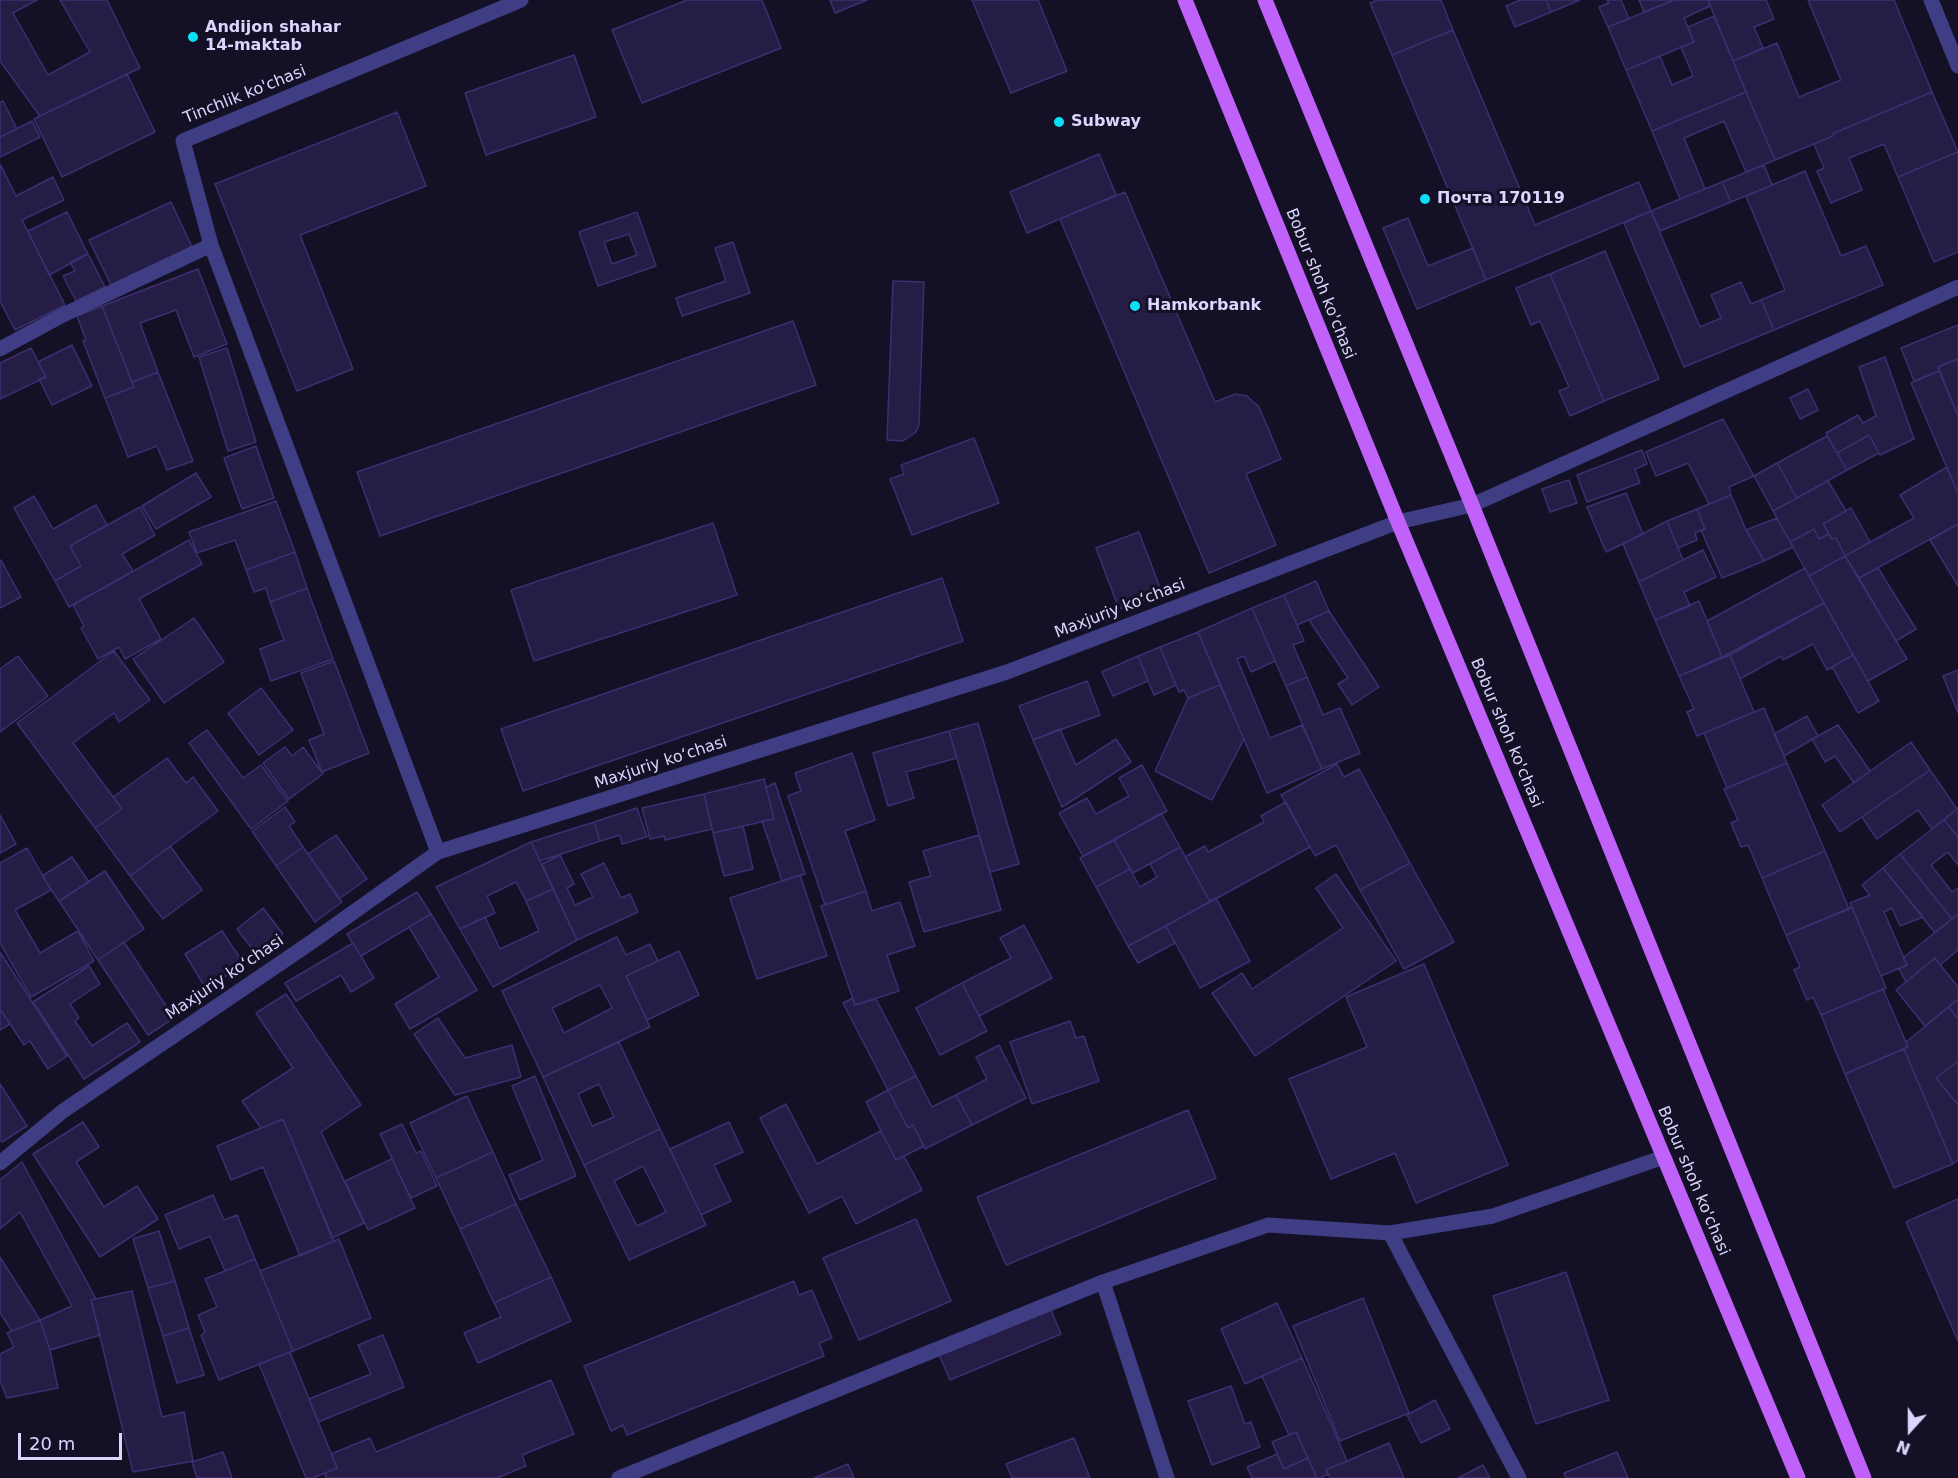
<!DOCTYPE html>
<meta charset="utf-8">
<style>
body{margin:0}
#map{position:relative;width:1958px;height:1478px;overflow:hidden;background:#141026;font-family:"DejaVu Sans",sans-serif}
canvas{display:block}
.north{position:absolute;left:1880px;top:1400px;width:60px;height:60px;-webkit-text-stroke:4px #141026;paint-order:stroke;rotate:201deg;font-size:16px;font-weight:700;line-height:24px;text-align:center;color:#dad6fe}
.north::after{content:'';display:block;margin:auto;width:21px;height:27px;background:#dad6fe;clip-path:polygon(50% 0,100% 100%,50% 72%,0 100%)}
.scale{position:absolute;left:18px;top:1433px;width:104px;height:27px;box-sizing:border-box;border:3px solid #dad6fe;border-top:0;padding-left:8px;font-size:18px;line-height:21px;white-space:nowrap;color:#dad6fe;-webkit-text-stroke:4px #141026;paint-order:stroke}
</style>
<div id="map">
<canvas width="1958" height="1478"></canvas>
<div class="north">N</div>
<div class="scale">20 m</div>
</div>
<script>
const ctx = document.querySelector('canvas').getContext('2d');
ctx.lineJoin = 'round';
function fillPath(path, color) { ctx.fillStyle = color; ctx.fill(path, 'evenodd'); }
const shape = rows => new Path2D(rows.map(r => 'M' + r).join(''));
function stroke(path, color, width, dash) { ctx.strokeStyle = color; ctx.lineWidth = width; ctx.lineCap = dash ? 'butt' : 'round'; ctx.setLineDash(dash || []); ctx.stroke(path); }
function write(font, color, halo, rows, align = 'center') {
  ctx.font = font + ' "DejaVu Sans",sans-serif'; ctx.lineWidth = 6; ctx.setLineDash([]); ctx.textBaseline = 'middle'; ctx.strokeStyle = halo; ctx.fillStyle = color; for (const [text, x, y, turn = 0] of rows) {
    ctx.save(); ctx.translate(x, y); ctx.rotate((+turn || 0) * Math.PI / 180); ctx.textAlign = isNaN(turn) ? turn : align; if (halo) ctx.strokeText(text, 0, 0); ctx.fillText(text, 0, 0); ctx.restore();
  }
}
const building = shape([
 [0,0,37,0,13,13,48,75,90,52,60,0,107,0,140,68,40,116,0,61,0,0],
 [687,0,762,0,781,48,642,103,612,30,687,0],
 [830,0,867,0,835,13,830,0],
 [972,0,1038,0,1067,71,1011,93,972,0],
 [1378,0,1441,0,1453,30,1392,55,1370,3,1378,0],
 [1520,0,1546,0,1551,12,1515,27,1506,6,1520,0],
 [1546,0,1580,0,1551,12,1546,0],
 [1607,0,1621,0,1629,19,1608,27,1599,7,1609,3,1607,0],
 [1639,0,1674,0,1644,12,1639,0],
 [1674,0,1708,0,1710,6,1684,18,1694,42,1626,70,1608,27,1674,0],
 [1708,0,1766,0,1774,19,1754,27,1763,48,1733,61,1708,0],
 [1808,0,1894,0,1932,92,1832,134,1833,136,1775,160,1733,61,1777,43,1799,97,1841,80,1808,0],
 [1714,16,1746,92,1652,131,1626,70,1660,56,1672,85,1693,76,1681,47,1694,42,1688,27,1714,16],
 [1453,30,1535,225,1639,182,1651,211,1486,280,1392,55,1453,30],
 [574,55,596,117,486,155,465,93,574,55],
 [127,74,155,132,62,177,34,119,127,74],
 [1746,92,1775,160,1746,172,1724,121,1684,138,1705,189,1680,199,1652,131,1746,92],
 [1932,92,1958,152,1898,177,1884,144,1849,158,1862,190,1831,203,1817,171,1824,168,1814,144,1833,136,1832,134,1932,92],
 [3,101,17,129,0,137,0,102,3,101],
 [397,112,426,186,300,235,353,369,297,391,215,184,397,112],
 [32,121,40,137,0,157,0,137,32,121],
 [1958,152,1958,252,1934,262,1898,177,1958,152],
 [1099,154,1116,195,1027,233,1010,192,1099,154],
 [0,164,16,196,53,177,64,200,22,220,65,305,15,330,0,301,0,164],
 [1764,165,1772,185,1731,202,1722,182,1764,165],
 [1805,171,1841,256,1866,246,1883,285,1774,330,1761,300,1785,290,1746,196,1805,171],
 [1722,182,1731,202,1660,231,1651,211,1722,182],
 [1125,192,1215,402,1235,394,1247,396,1259,407,1281,459,1246,474,1276,545,1209,573,1060,219,1125,192],
 [171,202,192,247,111,285,89,240,171,202],
 [1651,211,1700,327,1721,318,1711,295,1741,282,1751,304,1761,300,1774,330,1684,367,1624,223,1651,211],
 [67,212,88,254,49,275,28,231,67,212],
 [637,212,656,266,598,286,579,232,637,212],
 [629,234,637,255,612,264,604,242,629,234],
 [1408,218,1428,266,1473,248,1486,280,1417,309,1383,228,1408,218],
 [733,242,750,293,682,316,676,298,726,281,715,248,733,242],
 [1605,251,1659,379,1604,401,1550,274,1605,251],
 [88,254,105,287,76,301,63,276,75,271,70,262,88,254],
 [198,269,227,344,194,357,176,310,140,323,158,372,132,382,102,306,198,269],
 [1550,274,1604,401,1570,416,1559,391,1569,387,1540,321,1531,325,1516,288,1550,274],
 [893,281,924,282,919,425,916,432,903,441,887,440,893,281],
 [102,306,134,387,105,398,83,341,86,340,77,316,102,306],
 [793,321,816,385,380,536,357,472,793,321],
 [1958,325,1958,359,1938,367,1939,371,1914,381,1901,348,1958,325],
 [72,345,92,386,52,405,39,379,46,377,38,362,72,345],
 [31,348,46,377,0,399,0,363,31,348],
 [227,348,256,442,228,451,199,357,227,348],
 [1885,357,1914,439,1880,455,1869,435,1837,453,1826,433,1858,415,1863,423,1876,416,1859,367,1885,357],
 [1957,359,1958,363,1958,416,1938,367,1957,359],
 [1939,371,1958,416,1958,494,1911,383,1939,371],
 [158,372,193,461,167,470,157,446,128,457,105,398,134,387,132,382,158,372],
 [1808,389,1818,410,1800,419,1790,398,1808,389],
 [1723,419,1754,476,1729,487,1731,495,1709,504,1688,463,1656,476,1646,452,1723,419],
 [1869,435,1879,453,1847,470,1837,453,1869,435],
 [1827,436,1847,470,1797,498,1777,463,1827,436],
 [974,438,999,503,912,535,890,479,904,474,901,465,974,438],
 [256,446,274,498,242,509,224,458,256,446],
 [1642,450,1647,464,1635,469,1640,483,1587,502,1577,475,1642,450],
 [1777,463,1797,498,1773,511,1754,476,1777,463],
 [1947,467,1958,494,1958,524,1859,578,1845,556,1914,518,1900,495,1947,467],
 [196,473,211,497,156,529,142,506,196,473],
 [1569,480,1577,503,1550,512,1542,489,1569,480],
 [1828,481,1846,511,1823,524,1829,534,1819,539,1814,529,1790,542,1773,511,1828,481],
 [1626,493,1643,534,1606,552,1587,507,1626,493],
 [1731,495,1746,530,1764,561,1722,578,1701,530,1705,529,1697,509,1731,495],
 [34,496,53,529,96,505,107,525,70,546,81,566,55,581,14,508,34,496],
 [276,501,295,552,246,570,235,540,197,553,189,532,276,501],
 [140,507,155,535,122,554,133,571,69,607,55,581,81,566,70,546,140,507],
 [1851,508,1870,542,1845,556,1836,538,1832,539,1823,524,1851,508],
 [1697,509,1705,529,1695,533,1697,540,1678,548,1667,521,1697,509],
 [1777,518,1793,547,1764,561,1746,530,1777,518],
 [1667,521,1683,560,1639,582,1623,544,1667,521],
 [713,523,737,595,534,661,511,590,713,523],
 [1958,524,1958,586,1930,540,1958,524],
 [1814,529,1819,539,1829,534,1832,539,1836,538,1845,556,1809,576,1790,542,1814,529],
 [1139,532,1162,593,1119,609,1096,548,1139,532],
 [189,540,202,564,139,599,161,639,125,659,119,647,98,659,81,628,84,626,73,605,189,540],
 [1703,550,1716,577,1684,592,1690,606,1655,620,1639,582,1703,550],
 [295,552,307,588,270,602,266,588,254,592,246,570,295,552],
 [1845,556,1907,659,1868,681,1809,576,1845,556],
 [1,560,21,597,0,608,0,561,1,560],
 [1805,568,1824,603,1722,657,1707,621,1805,568],
 [1878,568,1916,629,1896,641,1859,578,1878,568],
 [942,578,963,641,523,791,501,729,942,578],
 [1316,581,1329,611,1297,625,1284,595,1316,581],
 [307,588,333,659,271,681,260,649,284,640,270,602,307,588],
 [1284,595,1304,641,1293,645,1307,677,1286,686,1252,608,1284,595],
 [1699,601,1722,657,1679,676,1655,620,1699,601],
 [1824,603,1853,655,1827,670,1813,644,1783,660,1781,656,1740,679,1730,655,1824,603],
 [1252,608,1275,661,1251,672,1244,656,1237,659,1270,738,1302,725,1322,769,1267,793,1198,632,1252,608],
 [1329,611,1379,687,1352,705,1338,684,1348,678,1309,620,1329,611],
 [194,618,224,662,164,703,133,659,194,618],
 [1198,632,1220,685,1188,698,1184,690,1179,692,1160,647,1198,632],
 [1160,647,1176,685,1154,695,1138,656,1160,647],
 [114,651,150,700,119,722,114,713,73,743,122,809,95,828,17,723,114,651],
 [1730,655,1754,712,1697,736,1687,712,1694,709,1679,676,1730,655],
 [1853,655,1879,701,1858,713,1832,667,1853,655],
 [18,656,48,696,0,732,0,669,18,656],
 [1138,656,1148,681,1113,696,1102,672,1138,656],
 [334,661,369,753,322,772,309,740,324,734,301,673,334,661],
 [1958,670,1958,713,1943,676,1958,670],
 [1307,677,1323,715,1340,708,1360,753,1322,769,1286,686,1307,677],
 [1087,681,1100,715,1033,740,1019,706,1087,681],
 [1220,685,1244,739,1212,800,1155,771,1188,698,1220,685],
 [261,688,293,730,259,755,228,713,261,688],
 [1764,708,1787,763,1727,788,1704,733,1764,708],
 [1807,716,1818,736,1784,756,1774,734,1807,716],
 [978,723,1019,864,990,872,949,731,978,723],
 [1838,725,1870,771,1854,783,1835,756,1825,762,1812,739,1838,725],
 [1060,729,1076,765,1116,739,1131,762,1062,807,1033,740,1060,729],
 [207,730,243,778,261,765,288,801,251,829,189,743,207,730],
 [949,731,957,758,906,772,914,798,888,806,873,753,949,731],
 [1911,742,1930,770,1840,832,1822,805,1911,742],
 [285,747,292,756,303,747,323,774,289,799,263,763,285,747],
 [852,753,875,820,845,831,866,891,825,905,788,796,801,791,795,773,852,753],
 [167,758,186,783,193,777,218,811,130,876,95,828,122,809,113,797,167,758],
 [1787,763,1825,851,1762,878,1748,845,1741,847,1731,823,1738,820,1724,789,1787,763],
 [1337,764,1344,777,1359,769,1410,863,1360,890,1336,845,1315,856,1281,795,1337,764],
 [1142,765,1167,811,1083,856,1059,813,1087,798,1096,814,1129,796,1119,778,1142,765],
 [1930,770,1957,809,1932,829,1918,810,1877,839,1862,817,1930,770],
 [764,779,774,819,713,833,704,794,764,779],
 [775,783,805,874,782,881,762,821,774,819,766,787,775,783],
 [704,794,712,829,665,840,664,836,650,839,642,808,704,794],
 [1286,802,1310,847,1210,902,1185,857,1205,846,1208,852,1264,822,1261,816,1286,802],
 [285,807,295,822,289,826,303,847,276,866,252,831,285,807],
 [637,808,647,837,622,844,620,835,600,841,594,822,637,808],
 [1958,808,1958,837,1944,820,1958,808],
 [1161,813,1180,847,1133,873,1114,840,1161,813],
 [0,815,16,844,0,853,0,815],
 [1944,820,1958,837,1958,865,1948,852,1931,865,1952,892,1958,888,1958,914,1952,919,1900,854,1944,820],
 [594,822,600,841,540,861,531,842,594,822],
 [743,826,753,869,724,876,713,833,743,826],
 [336,835,367,879,339,899,308,854,336,835],
 [979,835,1001,910,924,932,909,882,931,876,923,851,979,835],
 [1114,840,1130,869,1096,887,1080,858,1114,840],
 [531,842,553,889,526,901,516,882,487,896,495,913,460,929,436,887,531,842],
 [170,846,202,890,163,919,130,876,170,846],
 [303,847,342,902,315,922,276,866,303,847],
 [1180,847,1210,902,1128,946,1096,887,1130,869,1140,887,1157,877,1150,864,1180,847],
 [27,848,51,890,15,910,40,953,78,931,94,961,31,997,0,943,0,863,27,848],
 [1825,851,1849,909,1786,935,1762,878,1825,851],
 [1900,854,1952,919,1935,933,1883,868,1900,854],
 [560,855,574,884,567,888,575,905,593,897,581,874,604,863,621,898,630,894,638,912,577,940,542,864,560,855],
 [72,857,89,882,59,901,42,876,72,857],
 [1410,863,1454,942,1404,969,1360,890,1410,863],
 [1883,868,1923,917,1900,926,1892,908,1884,912,1907,965,1881,976,1850,903,1870,895,1862,885,1883,868],
 [105,871,144,929,98,960,59,901,105,871],
 [1336,874,1396,961,1255,1056,1212,993,1242,973,1252,989,1343,928,1316,888,1336,874],
 [800,875,827,956,757,979,730,898,800,875],
 [553,889,577,940,493,987,460,929,485,917,500,949,539,931,526,901,553,889],
 [866,891,872,911,900,902,915,946,887,955,899,991,855,1005,821,906,866,891],
 [417,892,431,914,361,956,347,934,417,892],
 [1216,898,1250,961,1200,988,1166,926,1216,898],
 [1852,907,1886,988,1821,1015,1813,997,1807,1000,1794,970,1800,967,1786,935,1852,907],
 [263,908,283,934,257,955,237,929,263,908],
 [431,914,477,990,410,1029,395,1004,439,977,409,927,431,914],
 [1958,914,1958,950,1940,965,1935,958,1906,982,1899,969,1907,965,1903,958,1958,914],
 [1024,925,1052,978,979,1016,962,983,1011,958,1000,938,1024,925],
 [1166,926,1175,943,1138,963,1128,946,1166,926],
 [222,931,244,964,206,989,185,954,222,931],
 [617,937,626,955,650,944,658,961,626,976,650,1027,543,1077,502,991,617,937],
 [600,985,612,1008,564,1033,552,1008,600,985],
 [124,942,174,1018,148,1035,98,960,124,942],
 [353,943,374,978,351,992,341,975,296,1001,285,983,353,943],
 [679,951,699,995,647,1020,626,976,679,951],
 [0,952,67,1056,48,1069,30,1041,24,1045,0,1009,0,952],
 [1935,958,1958,987,1958,999,1925,1026,1896,990,1935,958],
 [1424,964,1508,1165,1416,1203,1395,1153,1331,1179,1289,1079,1367,1047,1346,997,1424,964],
 [89,966,100,984,70,1004,79,1018,75,1021,92,1046,127,1023,140,1042,84,1079,33,1002,89,966],
 [962,983,987,1031,940,1055,916,1008,962,983],
 [1883,989,1908,1047,1845,1074,1821,1015,1883,989],
 [286,994,361,1105,321,1132,364,1223,332,1238,283,1119,261,1128,242,1101,293,1068,256,1013,286,994],
 [853,998,855,1005,876,999,916,1076,888,1090,843,1003,853,998],
 [1958,999,1958,1019,1949,1007,1958,999],
 [1949,1007,1958,1019,1958,1061,1936,1078,1958,1105,1958,1160,1953,1164,1904,1049,1908,1047,1906,1042,1949,1007],
 [0,1009,10,1024,0,1030,0,1009],
 [438,1018,465,1058,512,1045,521,1077,455,1095,414,1034,438,1018],
 [1070,1021,1076,1038,1084,1036,1099,1081,1032,1104,1010,1042,1070,1021],
 [619,1042,660,1129,584,1165,543,1077,619,1042],
 [599,1084,614,1117,592,1126,578,1094,599,1084],
 [999,1045,1026,1098,972,1125,956,1095,987,1079,976,1057,999,1045],
 [1904,1049,1953,1164,1894,1188,1845,1074,1904,1049],
 [1958,1061,1958,1105,1936,1078,1958,1061],
 [535,1076,576,1176,520,1200,509,1175,543,1160,512,1086,535,1076],
 [916,1076,932,1107,956,1095,972,1125,925,1149,913,1125,908,1128,888,1090,916,1076],
 [0,1084,27,1126,2,1142,0,1140,0,1084],
 [888,1090,908,1128,913,1125,924,1146,896,1160,866,1102,888,1090],
 [467,1096,493,1152,436,1178,410,1123,467,1096],
 [786,1104,817,1164,881,1131,896,1160,904,1156,922,1190,856,1224,842,1196,809,1213,760,1118,786,1104],
 [1188,1110,1216,1178,1006,1265,977,1197,1188,1110],
 [283,1119,334,1241,300,1256,263,1167,231,1180,217,1146,283,1119],
 [83,1122,99,1147,76,1162,104,1207,137,1186,158,1219,100,1257,33,1154,83,1122],
 [729,1122,743,1152,714,1165,731,1201,701,1215,670,1149,729,1122],
 [402,1124,416,1153,421,1151,437,1186,411,1198,380,1134,402,1124],
 [660,1129,706,1225,629,1260,584,1165,660,1129],
 [643,1166,666,1212,637,1226,614,1181,643,1166],
 [493,1152,516,1204,460,1229,436,1178,493,1152],
 [392,1159,415,1208,368,1230,345,1181,392,1159],
 [22,1162,96,1299,91,1300,100,1335,50,1350,40,1320,72,1306,20,1212,0,1229,0,1180,22,1162],
 [213,1195,224,1220,237,1215,255,1259,225,1271,210,1236,179,1249,165,1215,213,1195],
 [1958,1199,1958,1341,1906,1222,1958,1199],
 [516,1204,551,1277,494,1303,460,1229,516,1204],
 [916,1219,951,1301,859,1340,823,1258,916,1219],
 [159,1231,175,1281,148,1288,133,1239,159,1231],
 [339,1239,371,1318,293,1351,260,1271,339,1239],
 [0,1257,40,1320,12,1331,0,1313,0,1257],
 [255,1259,293,1351,219,1380,201,1335,205,1332,198,1315,217,1307,205,1279,255,1259],
 [1566,1272,1609,1400,1536,1424,1493,1296,1566,1272],
 [551,1277,571,1321,478,1363,464,1333,501,1317,494,1303,551,1277],
 [175,1281,189,1328,163,1336,148,1288,175,1281],
 [794,1281,799,1295,812,1290,832,1338,819,1343,824,1356,627,1435,623,1425,611,1431,584,1366,794,1281],
 [132,1291,162,1417,184,1412,193,1461,133,1472,91,1300,132,1291],
 [1363,1298,1409,1413,1340,1441,1293,1326,1363,1298],
 [1277,1303,1302,1358,1245,1384,1221,1329,1277,1303],
 [1049,1305,1061,1334,950,1380,937,1350,1049,1305],
 [40,1320,50,1350,58,1388,7,1398,0,1381,0,1354,14,1347,7,1333,40,1320],
 [189,1328,204,1375,177,1383,163,1336,189,1328],
 [383,1335,404,1387,318,1422,309,1399,371,1374,358,1345,383,1335],
 [290,1352,337,1468,313,1478,306,1478,259,1364,290,1352],
 [1302,1358,1347,1461,1326,1470,1328,1474,1321,1478,1317,1478,1296,1432,1289,1435,1262,1376,1302,1358],
 [551,1380,574,1434,522,1455,526,1466,497,1478,326,1478,325,1473,337,1468,331,1454,370,1438,376,1452,551,1380],
 [1231,1386,1245,1424,1251,1422,1260,1447,1212,1465,1188,1401,1231,1386],
 [1435,1400,1450,1429,1421,1443,1407,1415,1435,1400],
 [1296,1432,1308,1458,1284,1469,1272,1442,1296,1432],
 [1074,1438,1090,1478,1012,1478,1006,1464,1074,1438],
 [1389,1443,1404,1478,1330,1478,1326,1470,1389,1443],
 [223,1452,232,1478,197,1478,192,1462,223,1452],
 [1617,1452,1628,1478,1566,1478,1564,1473,1617,1452],
 [1277,1454,1284,1469,1308,1458,1317,1478,1252,1478,1247,1467,1277,1454],
 [848,1464,854,1478,814,1478,848,1464],
 [1483,1465,1490,1478,1458,1478,1483,1465]
]);
const minor = shape([
 [1931,0,1958,66],
 [211,245,183,141,521,0],
 [0,349,63,315,211,245,438,852],
 [1390,1233,1519,1478],
 [1103,1282,1268,1225,1390,1233,1493,1216,1664,1157],
 [619,1478,1103,1282,1167,1478]
]);
const tertiary = shape([
 [0,1163,63,1111,313,941,438,852,1007,672,1398,522,1472,505,1958,287]
]);
const primary = shape([
 [1185,0,1398,522,1798,1478],
 [1265,0,1472,505,1864,1478]
]);
const markers = [
 [193,37,6,"#09dff7"],
 [1059,122,6,"#09dff7"],
 [1425,199,6,"#09dff7"],
 [1135,306,6,"#09dff7"]
];
const poiNames = [
 ["Andijon shahar",205,28],
 ["14-maktab",205,46],
 ["Subway",1071,122],
 ["Почта 170119",1437,199],
 ["Hamkorbank",1147,306]
];
const streetNames = [
 ["Tinchlik ko'chasi",245,95,-22],
 ["Bobur shoh ko'chasi",1320,284,68],
 ["Maxjuriy koʻchasi",1120,609,-21],
 ["Bobur shoh ko'chasi",1506,733,67],
 ["Maxjuriy koʻchasi",661,763,-18],
 ["Maxjuriy koʻchasi",225,978,-34],
 ["Bobur shoh ko'chasi",1693,1181,67]
];
fillPath(building, '#251d46');
stroke(building, '#3c2f71', 1.5);
stroke(minor, '#3f3d83', 15);
stroke(tertiary, '#3f3d83', 15);
stroke(primary, '#c061fa', 15);
for (const [x, y, r, color] of markers) { const dot = new Path2D(); dot.arc(x, y, r, 0, 2 * Math.PI); ctx.fillStyle = color; ctx.fill(dot); stroke(dot, '#141026', 2); }
write('bold 16px', '#dad6fe', '#141026', poiNames, 'left');
write('16px', '#dad6fe', '#141026', streetNames);
</script>
